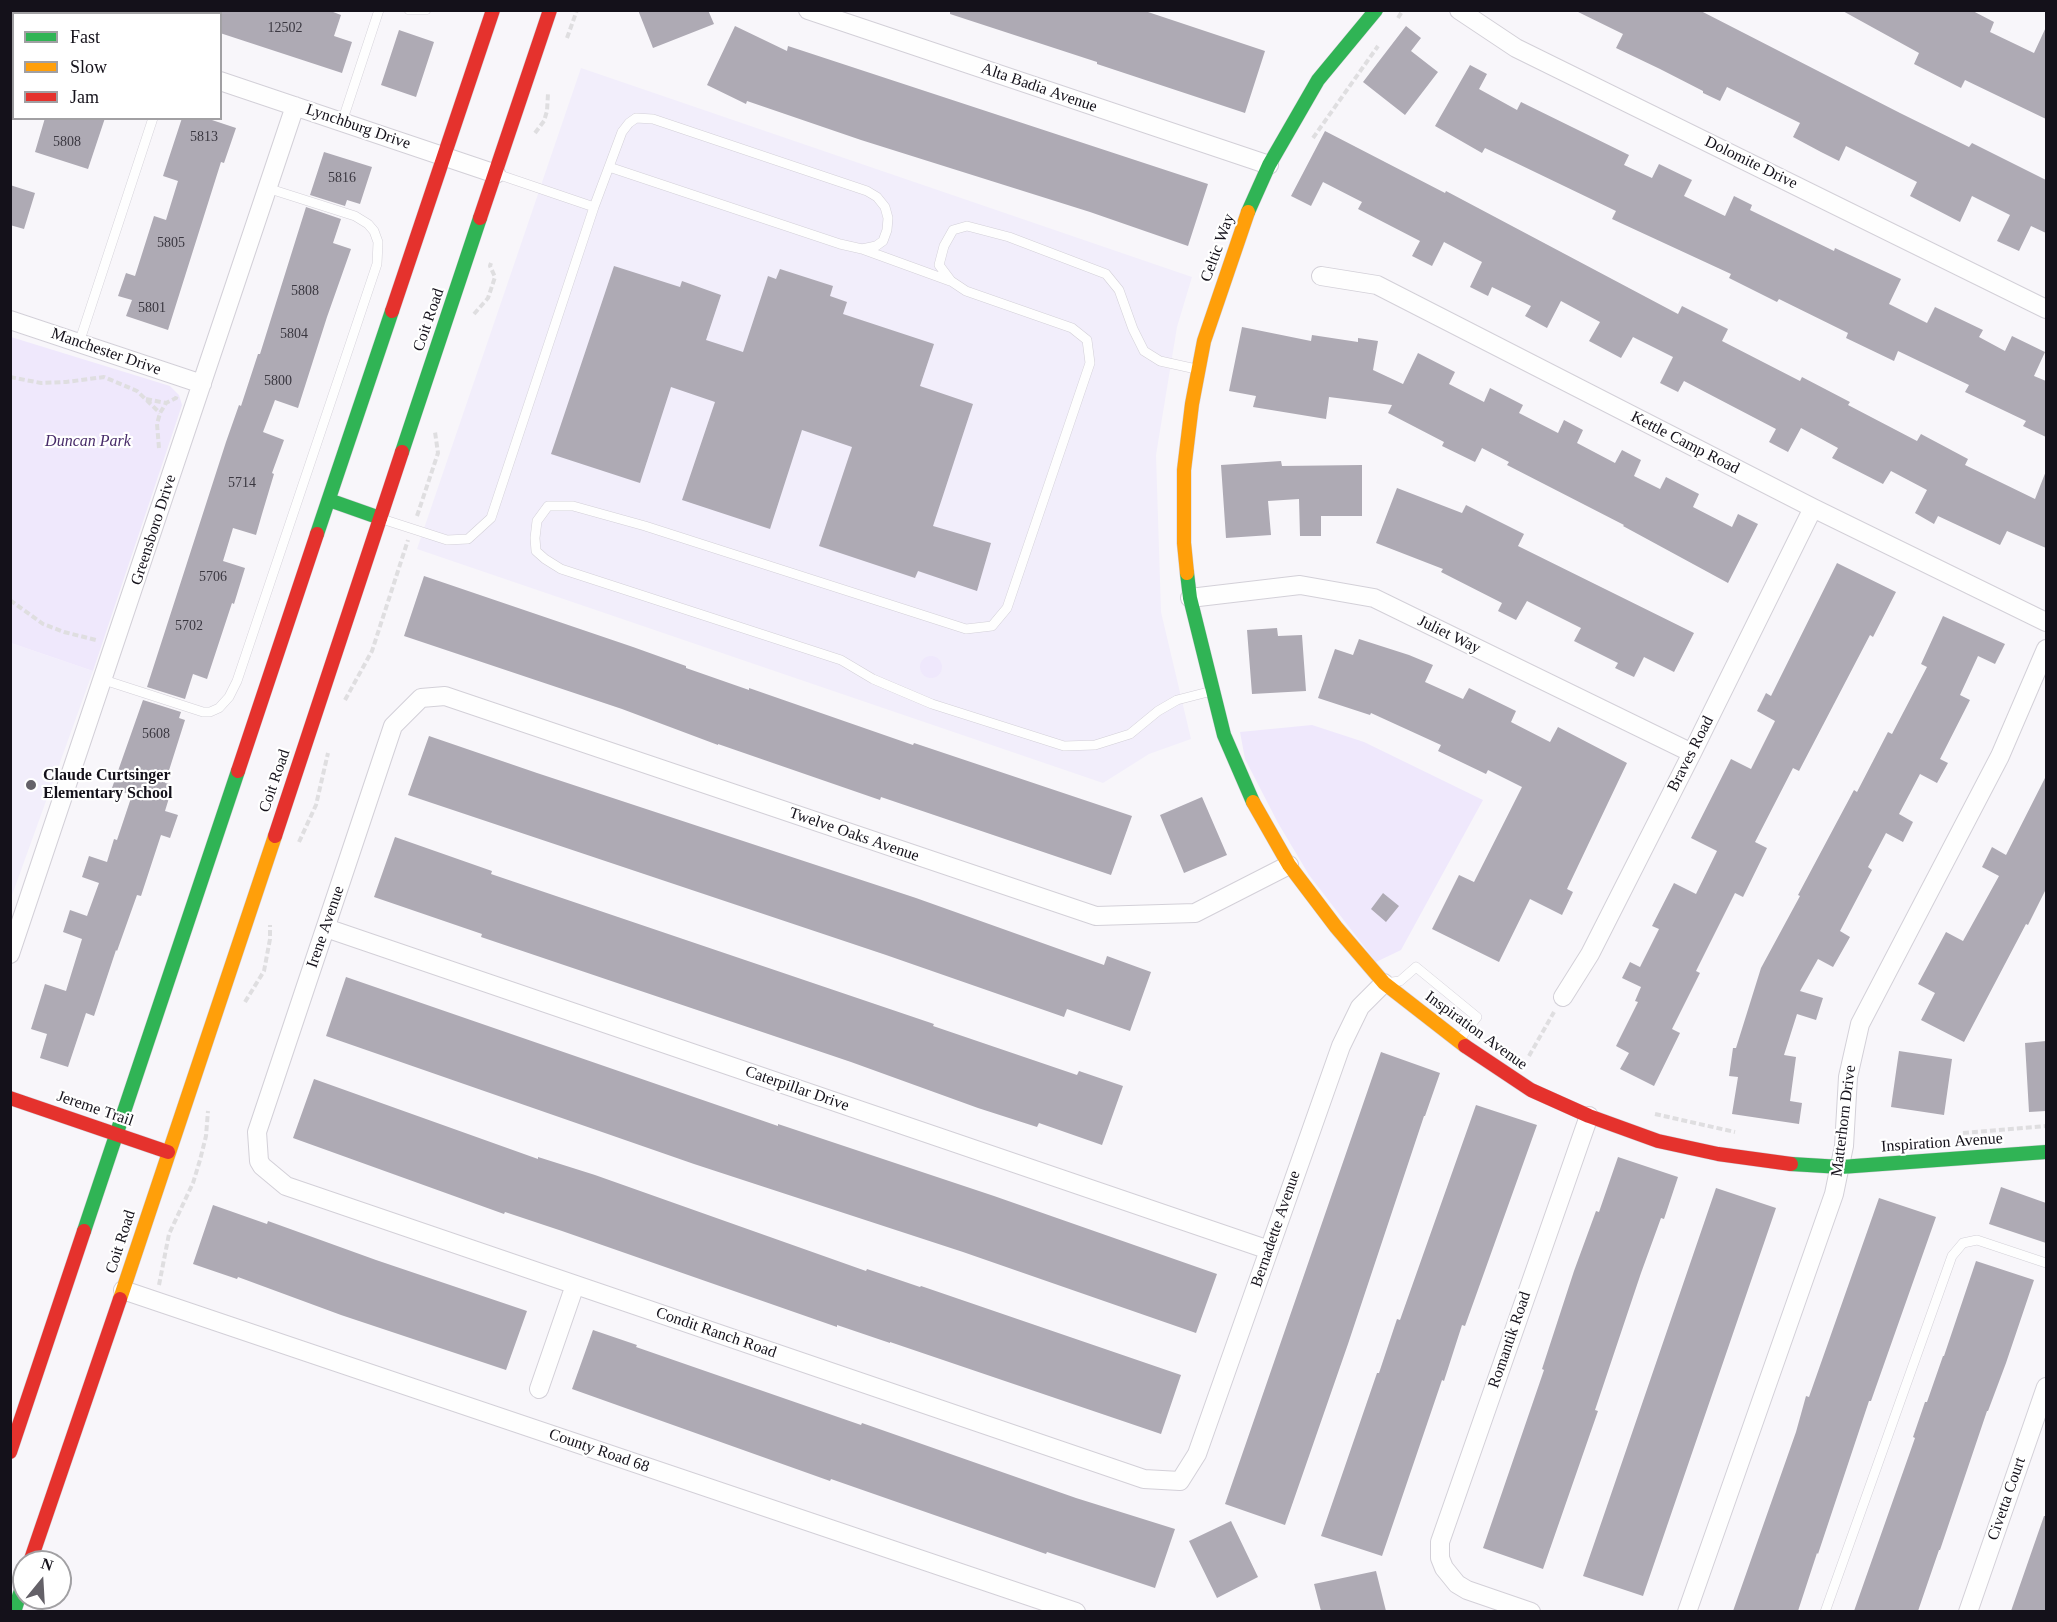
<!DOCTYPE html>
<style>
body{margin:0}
#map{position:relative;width:2057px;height:1622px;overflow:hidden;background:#f8f6fa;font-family:"Times New Roman",serif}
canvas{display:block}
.frame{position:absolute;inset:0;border:12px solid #14111a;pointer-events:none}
.legend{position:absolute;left:12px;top:12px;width:210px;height:108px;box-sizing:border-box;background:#fff;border:2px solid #a1a0a3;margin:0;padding:8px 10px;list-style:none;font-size:18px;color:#14111a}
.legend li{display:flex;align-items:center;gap:12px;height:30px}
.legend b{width:30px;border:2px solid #a1a0a3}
.north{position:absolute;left:12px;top:1550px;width:60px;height:60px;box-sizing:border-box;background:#fff;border:2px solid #a1a0a3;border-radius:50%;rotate:18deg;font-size:16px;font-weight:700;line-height:24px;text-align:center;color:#14111a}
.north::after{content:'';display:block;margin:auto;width:21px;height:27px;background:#646168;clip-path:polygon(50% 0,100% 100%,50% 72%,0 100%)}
</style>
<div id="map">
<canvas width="2057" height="1622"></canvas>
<div class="frame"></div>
<ul class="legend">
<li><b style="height:8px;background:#30b455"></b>Fast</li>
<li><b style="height:8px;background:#ff9f0a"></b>Slow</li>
<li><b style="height:8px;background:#e5322d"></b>Jam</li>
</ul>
<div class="north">N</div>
</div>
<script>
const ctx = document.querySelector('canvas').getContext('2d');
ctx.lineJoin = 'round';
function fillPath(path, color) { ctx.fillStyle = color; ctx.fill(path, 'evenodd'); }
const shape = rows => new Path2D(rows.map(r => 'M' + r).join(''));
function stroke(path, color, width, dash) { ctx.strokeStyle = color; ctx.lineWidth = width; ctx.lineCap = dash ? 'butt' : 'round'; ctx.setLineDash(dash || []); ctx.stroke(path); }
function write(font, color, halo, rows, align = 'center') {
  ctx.font = font + ' "Times New Roman",serif'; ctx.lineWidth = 4.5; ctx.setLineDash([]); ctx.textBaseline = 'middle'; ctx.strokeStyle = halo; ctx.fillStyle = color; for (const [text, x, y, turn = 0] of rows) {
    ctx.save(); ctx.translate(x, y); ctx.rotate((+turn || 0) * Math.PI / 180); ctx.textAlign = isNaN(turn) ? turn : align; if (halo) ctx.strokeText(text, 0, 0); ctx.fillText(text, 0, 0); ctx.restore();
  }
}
const built = shape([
 [581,68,1192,277,1177,327,1156,455,1161,612,1191,739,1149,754,1103,783,417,549],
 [11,643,93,671,11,898]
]);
const green = shape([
 [11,337,170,386,179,395,182,405,93,671,11,643],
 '920 667a11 11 0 1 1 22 0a11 11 0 1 1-22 0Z',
 [1312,725,1364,742,1483,800,1401,950,1376,962,1309,875,1278,823,1245,759,1240,732]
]);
const building = shape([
 [220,10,328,10,341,15,334,36,352,42,342,73,220,33],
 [638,10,708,10,714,24,653,48],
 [950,10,1142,10,1265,51,1245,113,1097,64,1097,62,950,14],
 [1574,10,1699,10,1900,113,1969,147,1972,143,2046,180,2046,233,2031,226,2019,251,1997,241,2010,215,1972,196,1960,222,1910,196,1917,182,1846,146,1839,161,1821,152,1793,137,1800,123,1727,87,1720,101,1703,93,1703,91,1660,69,1616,48,1623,34],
 [1841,10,1971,10,1994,22,1990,32,2034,53,2046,27,2046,119,1965,80,1961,88,1914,64,1919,53],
 [735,26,787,51,788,46,1208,184,1188,246,1090,212,861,140,747,101,746,104,707,85],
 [1406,26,1421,38,1411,51,1438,72,1405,115,1363,82],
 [399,30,434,42,416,97,381,85],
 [1470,65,1487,74,1479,89,1517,110,1521,102,1629,155,1624,165,1652,178,1659,164,1692,180,1684,196,1725,216,1734,196,1752,205,1750,210,1834,251,1835,248,1901,279,1889,304,1927,323,1935,307,1983,330,1979,337,2005,351,2012,336,2045,352,2034,376,2046,381,2046,437,2023,426,2026,421,1965,392,1969,385,1898,351,1894,361,1846,338,1848,333,1779,299,1777,302,1729,278,1731,274,1612,219,1616,211,1485,148,1482,153,1435,126],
 [45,118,105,118,88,169,35,152],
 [182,118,206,118,236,128,224,163,221,162,168,330,126,316,132,300,118,296,126,273,135,276,154,216,166,220,178,181,163,176],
 [1325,131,1445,193,1446,191,1678,314,1682,306,1728,329,1722,341,1800,381,1802,377,1850,402,1848,405,1917,441,1921,434,1968,459,1965,465,2035,499,2046,471,2046,548,2007,531,2000,545,1938,516,1934,524,1915,513,1927,490,1891,471,1883,484,1832,458,1838,448,1801,428,1788,452,1769,442,1776,429,1684,381,1678,392,1660,383,1673,357,1633,337,1621,358,1589,341,1600,322,1561,301,1547,328,1525,316,1531,306,1492,287,1488,296,1470,287,1482,262,1444,242,1432,266,1412,256,1420,241,1358,209,1362,202,1323,182,1311,206,1291,196],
 [324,152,372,167,360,204,347,200,345,206,310,195],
 [10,185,35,193,24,229,10,225],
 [306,207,341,219,333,243,351,249,327,317,298,408,275,400,263,432,284,440,272,473,274,474,262,514,256,535,233,528,223,561,245,568,234,604,232,603,207,679,193,674,185,699,147,687,226,442,239,405,241,406,258,354,260,354],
 [614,266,680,287,682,281,721,295,706,340,743,352,768,276,776,279,780,269,833,286,830,296,847,302,843,314,934,344,920,386,973,404,933,526,991,543,977,591,918,571,915,578,819,546,852,447,802,430,770,529,682,500,715,402,671,387,640,483,551,454],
 [1242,327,1311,341,1312,335,1358,342,1358,338,1378,341,1373,370,1403,384,1418,353,1455,372,1449,384,1484,402,1490,388,1523,405,1519,413,1558,433,1564,420,1583,430,1577,443,1615,463,1622,450,1641,460,1634,476,1660,489,1666,477,1699,494,1693,507,1732,527,1738,514,1758,524,1728,583,1623,526,1624,525,1507,465,1509,462,1482,448,1475,462,1442,446,1444,442,1388,413,1392,405,1329,397,1326,419,1253,407,1256,396,1229,391],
 [1281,461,1282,466,1362,465,1362,516,1321,516,1321,536,1300,536,1299,499,1268,501,1271,535,1226,538,1221,465],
 [1397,488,1462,513,1466,505,1524,534,1518,546,1694,633,1674,672,1644,657,1634,677,1615,668,1618,663,1574,641,1581,628,1527,601,1516,620,1498,611,1502,603,1441,572,1443,569,1376,543],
 [1837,563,1896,592,1873,637,1870,635,1799,771,1793,768,1755,842,1767,848,1743,897,1735,893,1696,971,1700,973,1672,1029,1680,1033,1654,1086,1620,1069,1629,1053,1616,1046,1638,1002,1635,1001,1641,987,1622,978,1630,962,1640,967,1659,929,1652,926,1674,883,1696,894,1717,851,1691,838,1731,759,1751,769,1775,721,1757,711,1766,693,1771,696],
 [424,576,633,647,686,666,686,668,749,690,749,688,913,745,914,743,1132,816,1111,875,881,797,880,800,718,744,718,745,622,709,404,636],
 [1943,616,2005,644,1995,664,1978,656,1960,695,1970,700,1940,759,1948,763,1937,783,1920,774,1899,814,1913,822,1903,842,1886,833,1868,867,1872,870,1840,931,1850,937,1833,967,1818,959,1800,991,1823,998,1816,1020,1797,1014,1784,1055,1796,1057,1790,1101,1802,1103,1799,1124,1732,1114,1738,1077,1729,1076,1733,1048,1736,1048,1761,968,1800,896,1798,895,1854,790,1857,792,1888,732,1892,734,1927,667,1921,664],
 [1277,628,1278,636,1302,635,1306,691,1252,694,1247,630],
 [1359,639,1409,655,1433,665,1425,682,1463,699,1469,688,1516,711,1511,722,1550,742,1558,727,1627,763,1567,889,1573,892,1562,915,1530,899,1499,962,1432,929,1459,875,1474,882,1522,787,1488,770,1486,774,1438,751,1441,745,1371,713,1370,715,1318,698,1335,649,1353,655],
 [143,700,181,712,179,718,185,720,165,783,173,785,165,811,178,815,170,838,161,835,141,896,137,895,117,951,116,950,94,1016,86,1013,68,1067,40,1058,47,1034,31,1029,45,984,66,991,82,939,63,932,70,910,87,916,99,883,82,877,89,856,107,862,114,839,117,840,132,795,112,788],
 [429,736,537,773,916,898,1104,965,1107,956,1151,972,1130,1031,1067,1009,1064,1017,886,955,408,795],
 [2046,776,2046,889,2028,925,2026,924,1964,1042,1921,1020,1935,993,1918,984,1946,932,1963,941,1999,876,1982,867,1992,847,2006,855],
 [1202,797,1227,855,1184,873,1160,815],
 [395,837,492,871,491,874,934,1024,933,1026,1077,1075,1079,1071,1123,1086,1102,1145,1039,1123,1037,1127,978,1108,851,1062,481,937,482,934,374,897],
 [1383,893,1399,906,1386,922,1371,909],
 [346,977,778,1126,778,1124,994,1196,1217,1274,1196,1333,963,1252,694,1164,326,1036],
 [2046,1041,2046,1111,2029,1112,2025,1043],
 [1899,1051,1952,1059,1944,1115,1891,1107],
 [1381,1052,1440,1073,1425,1116,1424,1116,1348,1344,1285,1525,1225,1504],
 [314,1079,538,1159,538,1157,595,1175,866,1271,867,1269,920,1287,921,1286,1181,1375,1161,1434,890,1342,890,1343,837,1325,837,1327,562,1231,505,1212,504,1214,293,1138],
 [1476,1105,1537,1125,1465,1326,1462,1325,1444,1381,1442,1380,1382,1556,1321,1536,1377,1373,1379,1373,1397,1319,1400,1320],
 [1618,1157,1678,1177,1664,1219,1661,1218,1641,1273,1595,1410,1598,1411,1543,1569,1483,1548,1544,1370,1542,1369,1574,1271,1596,1211,1599,1212],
 [2001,1187,2046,1203,2046,1243,1989,1224],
 [1716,1188,1776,1208,1643,1596,1583,1576],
 [1879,1198,1936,1217,1871,1401,1869,1401,1818,1554,1817,1553,1798,1611,1733,1611,1796,1432,1806,1396,1809,1397],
 [213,1205,267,1224,268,1221,376,1260,527,1311,506,1370,341,1315,238,1277,237,1279,193,1264],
 [1976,1261,2034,1280,2006,1363,1988,1411,1987,1411,1940,1550,1939,1550,1918,1611,1854,1611,1915,1438,1913,1437,1925,1402,1927,1402,1943,1356,1944,1356],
 [593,1330,637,1345,636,1347,861,1425,862,1423,1076,1498,1175,1529,1155,1588,1047,1552,1046,1554,831,1479,830,1481,572,1389],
 [2044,1516,2046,1516,2046,1611,2011,1611],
 [1231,1521,1258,1577,1217,1598,1189,1541],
 [1376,1571,1386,1611,1321,1611,1314,1584]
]);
const path = shape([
 [1398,18,1403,10],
 [567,38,577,10],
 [535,133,544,121,547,111,548,94],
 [1313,138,1378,46],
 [474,314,488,298,495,277,490,266,491,263],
 [10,377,41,383,66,382,104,377,137,391,160,413],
 [146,399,166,403],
 [159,448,157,424,160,413,166,403,176,398,177,395],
 [417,516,438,453,435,432],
 [10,600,43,624,64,632,96,640],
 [345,700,372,651,408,540],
 [299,842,316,805,328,753],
 [245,1002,264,971,270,939,270,925],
 [1529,1056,1554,1012],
 [1655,1114,1735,1132],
 [1963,1133,2046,1126],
 [159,1285,169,1234,193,1183,200,1160,206,1136,208,1111]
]);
const lane = shape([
 [409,10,426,10],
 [342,122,379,10],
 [594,207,622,132,629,123,636,118,653,119,867,191,877,197,885,207,888,218,887,230,883,241,876,246,862,249,840,244,609,167],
 [862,249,950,281],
 [79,343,153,118],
 [1196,369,1160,361,1144,351,1133,329,1119,290,1106,274,1009,237,967,226,953,230,944,246,939,265,951,281,966,291,1072,328,1087,340,1090,363,1007,608,992,626,966,629,645,526,573,506,548,506,537,521,535,538,536,551,545,559,561,569,841,660,873,679,932,704,1064,746,1095,745,1130,734,1158,711,1177,700,1212,691],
 [382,519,447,540,468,539,491,518,594,207,497,174],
 [104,680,203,712,210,712,219,708,229,697,237,681,377,264,378,242,374,231,368,224,355,216,267,188],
 [1392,982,1400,981,1416,967,1477,1017,1460,1039],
 [1825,1612,1952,1256,1963,1243,1977,1240,2046,1263]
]);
const street = shape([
 [808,10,1269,165],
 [1459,10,1516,48,2046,309],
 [220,81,496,174],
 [10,97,14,94],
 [1321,276,1377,285,1813,508,2046,622],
 [10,320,202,384],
 [1190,598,1300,585,1374,598,1692,753],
 [1289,865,1195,913,1096,916,445,696,421,698,393,726,257,1132,259,1161,262,1166,286,1186,1144,1479,1180,1481,1197,1454,1341,1046,1360,1007,1384,983],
 [326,928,1269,1250],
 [10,954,295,106],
 [1563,997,1590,954,1692,753,1813,508],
 [123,1290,1076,1612],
 [539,1389,575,1285],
 [1531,1612,1467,1590,1457,1584,1444,1568,1440,1558,1440,1542,1589,1116],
 [1687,1612,1834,1194,1844,1146,1848,1077,1860,1024,2000,756,2046,649],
 [1968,1612,2046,1387]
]);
const fast = shape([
 [1248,212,1269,165,1318,80,1376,10],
 [402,452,480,218],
 [329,500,380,518],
 [317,534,392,311],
 [1187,573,1190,598,1224,735,1253,802],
 [1791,1164,1841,1167,2046,1152],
 [84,1231,238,771],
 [14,1612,24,1581]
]);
const slow = shape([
 [1187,573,1184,543,1184,470,1192,404,1204,341,1248,212],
 [1253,802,1289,865,1336,927,1384,983,1465,1046],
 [120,1299,275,836]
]);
const jam = shape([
 [480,218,550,10],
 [392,311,493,10],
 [238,771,317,534],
 [275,836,402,452],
 [1465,1046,1531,1090,1589,1116,1658,1141,1718,1154,1791,1164],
 [10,1098,168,1152],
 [10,1452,84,1231],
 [30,1562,120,1299]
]);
const markers = [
 [31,785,6,"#646168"]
];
const numberNames = [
 ["12502",285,28],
 ["5813",204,137],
 ["5808",67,142],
 ["5816",342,178],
 ["5805",171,243],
 ["5808",305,291],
 ["5801",152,308],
 ["5804",294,334],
 ["5800",278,381],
 ["5714",242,483],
 ["5706",213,577],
 ["5702",189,626],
 ["5608",156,734]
];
const streetNames = [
 ["Alta Badia Avenue",1039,88,19],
 ["Lynchburg Drive",358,127,19],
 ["Dolomite Drive",1751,163,26],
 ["Celtic Way",1218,248,-70],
 ["Coit Road",429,320,-71],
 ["Manchester Drive",106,352,19],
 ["Kettle Camp Road",1685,443,27],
 ["Greensboro Drive",154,530,-72],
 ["Juliet Way",1449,635,26],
 ["Braves Road",1691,754,-63],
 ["Coit Road",275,781,-71],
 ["Twelve Oaks Avenue",854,835,19],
 ["Irene Avenue",326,927,-71],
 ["Inspiration Avenue",1476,1031,36],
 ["Caterpillar Drive",797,1089,19],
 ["Jereme Trail",95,1109,19],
 ["Matterhorn Drive",1844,1121,-83],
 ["Inspiration Avenue",1942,1143,-4],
 ["Bernadette Avenue",1276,1229,-71],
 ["Coit Road",121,1242,-72],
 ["Condit Ranch Road",716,1333,19],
 ["Romantik Road",1510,1340,-71],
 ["County Road 68",599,1451,19],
 ["Civetta Court",2007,1499,-71]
];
const parkNames = [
 ["Duncan Park",88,442]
];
const poiNames = [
 ["Claude Curtsinger",43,776],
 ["Elementary School",43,794]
];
fillPath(built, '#f2eefb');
fillPath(green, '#efe8fc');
fillPath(building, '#aeaab4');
stroke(lane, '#d3d0d8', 10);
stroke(street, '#d3d0d8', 20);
stroke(fast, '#d3d0d8', 15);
stroke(slow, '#d3d0d8', 15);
stroke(jam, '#d3d0d8', 15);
stroke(path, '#dfdee0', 4, [6, 3]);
stroke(lane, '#fefefe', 9);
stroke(street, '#fefefe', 18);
stroke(fast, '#30b455', 14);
stroke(slow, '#ff9f0a', 14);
stroke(jam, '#e5322d', 14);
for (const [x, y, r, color] of markers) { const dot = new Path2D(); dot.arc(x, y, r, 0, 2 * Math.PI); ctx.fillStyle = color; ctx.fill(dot); stroke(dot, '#fff', 2); }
write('14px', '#3a3740', null, numberNames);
write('16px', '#14111a', '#fff', streetNames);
write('italic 16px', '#472b69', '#fff', parkNames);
write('bold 16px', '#14111a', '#fff', poiNames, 'left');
</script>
